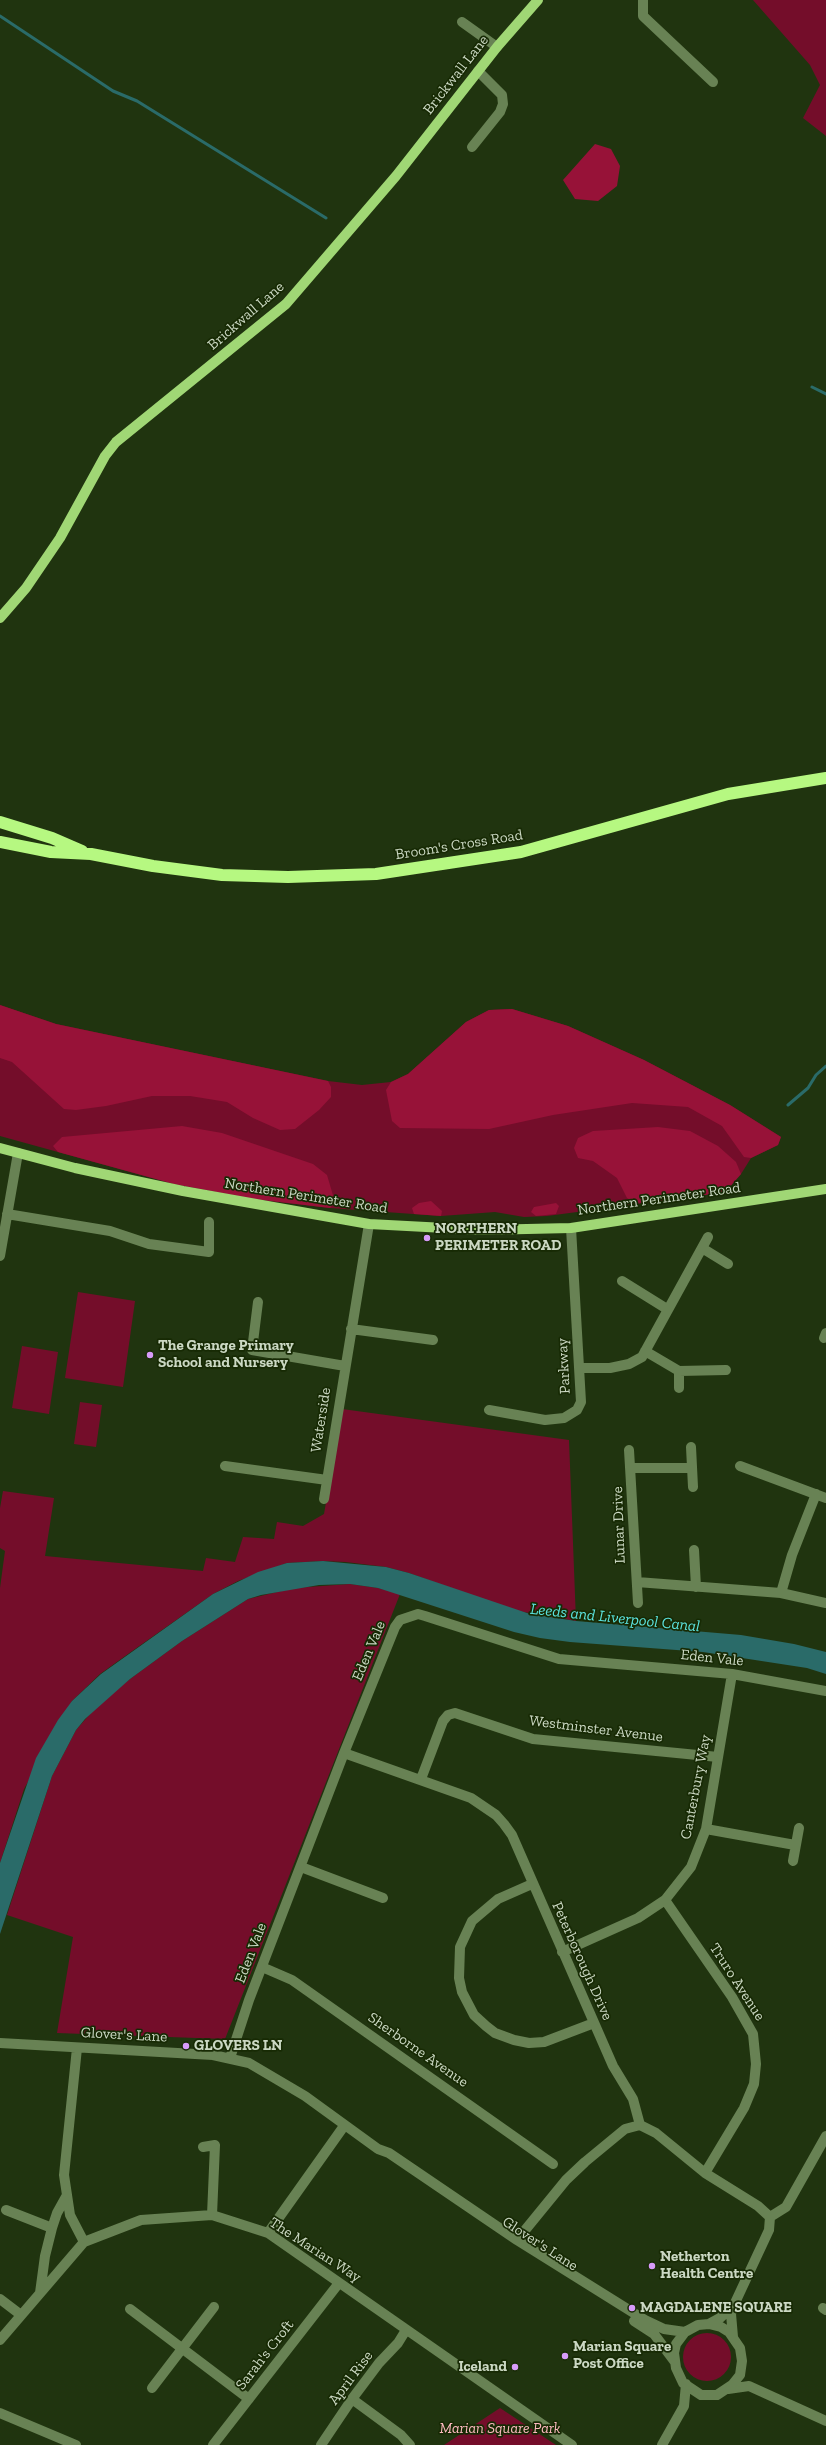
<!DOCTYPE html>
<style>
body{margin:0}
canvas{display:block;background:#20340f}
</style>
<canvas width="826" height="2445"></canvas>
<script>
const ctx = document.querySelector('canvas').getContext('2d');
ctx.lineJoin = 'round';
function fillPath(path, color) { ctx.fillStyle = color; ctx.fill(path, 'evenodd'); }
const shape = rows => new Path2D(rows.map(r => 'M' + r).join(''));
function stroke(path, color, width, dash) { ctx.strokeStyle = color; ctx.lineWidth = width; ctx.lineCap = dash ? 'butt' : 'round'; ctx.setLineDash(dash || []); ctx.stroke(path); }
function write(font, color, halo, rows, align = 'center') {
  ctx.font = font + ' "Zilla Slab",serif'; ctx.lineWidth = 3.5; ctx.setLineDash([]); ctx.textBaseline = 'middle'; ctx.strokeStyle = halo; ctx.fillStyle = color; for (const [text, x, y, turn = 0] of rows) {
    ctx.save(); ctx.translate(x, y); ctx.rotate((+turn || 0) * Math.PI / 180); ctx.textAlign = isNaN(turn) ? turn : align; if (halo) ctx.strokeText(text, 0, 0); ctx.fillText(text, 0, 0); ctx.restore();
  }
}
const green = shape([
 [753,0,826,0,826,136,803,118,820,85,810,65],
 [0,1005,56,1024,328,1081,362,1085,391,1082,408,1074,466,1022,489,1010,512,1009,568,1026,644,1060,730,1105,781,1137,778,1145,751,1158,741,1174,727,1190,712,1194,547,1216,524,1217,495,1212,441,1216,330,1208,254,1199,174,1184,0,1136],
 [78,1292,135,1301,123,1387,65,1378],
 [22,1346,58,1352,49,1414,12,1408],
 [80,1402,102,1405,96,1447,74,1444],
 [342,1409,569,1440,576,1621,512,1610,409,1573,386,1567,346,1562,323,1561,287,1563,238,1581,213,1594,135,1649,100,1674,72,1701,24,1789,0,1863,0,1588,5,1551,0,1548,0,1508,3,1491,54,1498,45,1556,203,1571,206,1558,235,1562,243,1537,274,1539,277,1522,303,1526,324,1514],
 [350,1584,378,1588,400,1594,225,2039,57,2033,73,1937,7,1915,52,1776,76,1730,97,1706,130,1679,182,1641,248,1599,294,1588],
 '683 2357a24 24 0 1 1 48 0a24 24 0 1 1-48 0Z',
 [500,2408,556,2445,444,2445]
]);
const forest = shape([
 [595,144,611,149,620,166,617,186,598,201,575,199,563,180],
 [0,1005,56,1024,328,1081,331,1087,331,1097,319,1110,295,1129,280,1130,253,1118,227,1102,190,1096,152,1096,106,1106,76,1110,64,1109,12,1062,0,1058],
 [512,1009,568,1026,644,1060,730,1105,781,1137,778,1145,751,1158,744,1157,722,1126,688,1107,632,1103,553,1115,489,1129,400,1128,392,1121,386,1090,391,1082,408,1074,466,1022,489,1010],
 [182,1126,222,1133,313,1164,327,1175,335,1202,330,1208,254,1199,174,1184,58,1152,53,1146,62,1137],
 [658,1127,690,1131,718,1146,736,1162,741,1174,727,1190,712,1194,637,1203,627,1198,617,1178,593,1161,578,1158,574,1148,578,1138,593,1131],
 [431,1201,442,1211,441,1216,414,1214,412,1208,419,1203],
 [556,1203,559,1206,556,1214,536,1216,531,1212,534,1207]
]);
const water = shape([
 [323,1561,386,1567,409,1573,530,1614,576,1621,741,1635,794,1644,826,1652,826,1674,807,1668,703,1652,570,1642,540,1638,514,1632,378,1588,350,1584,319,1585,261,1595,248,1599,182,1641,130,1679,85,1719,76,1730,52,1776,0,1934,0,1863,36,1758,58,1720,72,1701,101,1674,213,1594,258,1572,287,1563]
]);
const stream = shape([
 [0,16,113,91,137,101,326,218],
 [812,387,826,394],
 [788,1105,808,1088,816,1075,826,1066]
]);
const minor = shape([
 [643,0,643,16,713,82],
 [462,22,497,47],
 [472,147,500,112,503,104,502,95,478,71],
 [7,1214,110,1231,149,1244,209,1252,209,1222],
 [702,1248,728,1264],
 [0,1256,18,1153],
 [622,1281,667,1309],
 [258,1302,252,1350,345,1366],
 [351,1329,433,1340],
 [824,1338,826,1333],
 [645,1351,679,1371,726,1370],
 [579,1368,610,1368,629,1364,642,1357,708,1237],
 [679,1388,679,1371],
 [489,1410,545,1420,564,1418,577,1410,581,1402,571,1228],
 [691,1447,693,1487],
 [629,1450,638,1603],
 [225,1466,327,1480],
 [740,1466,826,1498],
 [632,1468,692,1468],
 [324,1499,369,1224],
 [694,1550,696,1587],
 [637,1582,781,1593,826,1603],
 [781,1593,792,1555,816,1494],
 [344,1753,471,1798,496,1815,504,1824,512,1835,613,2066,633,2099,640,2125],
 [421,1779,443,1721,448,1715,455,1713,533,1739,718,1757],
 [706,1829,795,1845],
 [793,1861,799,1828],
 [301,1867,383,1898],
 [532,1884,498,1899,472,1921,460,1947,459,1978,462,1992,474,2015,486,2026,495,2033,514,2040,529,2043,544,2042,594,2023],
 [665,1900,732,1997,753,2034,756,2064,754,2084,744,2108,705,2173],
 [562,1952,638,1918,665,1900,691,1867,706,1829,732,1674],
 [262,1967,292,1980,553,2164],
 [0,2043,213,2055,249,2063,305,2096,378,2149,389,2153,517,2240,645,2320,664,2329,685,2332],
 [77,2048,64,2175,70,2215,84,2242],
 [230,2058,249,2000,344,1753,395,1627,400,1620,418,1614,425,1616,559,1659,732,1674,826,1691],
 [203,2147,215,2145,212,2215],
 [6,2210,52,2228],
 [770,2217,786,2207,826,2136],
 [268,2233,344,2126],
 [517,2240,566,2180,585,2162,625,2129,640,2125,656,2133,705,2173,758,2206,770,2217],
 [40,2293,45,2256,52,2228,57,2213,67,2195],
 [0,2299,21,2315],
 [823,2308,826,2310],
 [130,2309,249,2399],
 [634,2321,654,2334,675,2362],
 [709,2324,721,2327,729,2332,740,2348,742,2361,740,2375,732,2385,717,2395,701,2395,683,2383,676,2368,674,2353,676,2344,685,2332,698,2325,709,2324],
 [709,2324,720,2318,733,2306],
 [733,2337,731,2314,734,2305,769,2230,770,2217],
 [0,2340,84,2242,141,2220,212,2215,268,2233,572,2445],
 [152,2388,214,2307],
 [728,2389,749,2386,826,2421],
 [352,2399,401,2435,410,2445],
 [0,2413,76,2445],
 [213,2445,339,2283],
 [321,2445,352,2399,379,2363,398,2343,406,2330],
 [662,2445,684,2406,686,2384]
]);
const major = shape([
 [0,618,26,588,60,538,105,456,116,442,286,304,396,176,497,47,538,0],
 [0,1148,75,1168,183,1191,369,1224,483,1230,571,1228,826,1189]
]);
const highway = shape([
 [0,822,52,838,82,851],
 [0,842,51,852,91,854,153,866,222,875,288,877,376,874,521,852,728,794,826,778]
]);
const markers = [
 [427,1238,4,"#d79bf9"],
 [150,1355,4,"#d79bf9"],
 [186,2046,4,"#d79bf9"],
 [652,2266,4,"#d79bf9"],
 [632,2308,4,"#d79bf9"],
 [565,2356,4,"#d79bf9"],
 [515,2367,4,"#d79bf9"]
];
const streetNames = [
 ["Brickwall Lane",456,75,-52],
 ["Brickwall Lane",246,316,-41],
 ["Broom's Cross Road",459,845,-9],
 ["Northern Perimeter Road",306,1196,9],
 ["Northern Perimeter Road",659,1199,-8],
 ["Parkway",564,1366,-93],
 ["Waterside",321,1420,-81],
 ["Lunar Drive",619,1525,-92],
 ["Eden Vale",369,1651,-67],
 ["Eden Vale",712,1658,6],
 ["Westminster Avenue",596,1729,7],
 ["Canterbury Way",696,1787,-79],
 ["Eden Vale",251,1953,-69],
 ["Peterborough Drive",582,1961,66],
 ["Truro Avenue",737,1982,57],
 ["Glover's Lane",124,2035,3],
 ["Sherborne Avenue",418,2050,35],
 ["Glover's Lane",540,2244,33],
 ["The Marian Way",315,2250,33],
 ["Sarah's Croft",265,2355,-52],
 ["April Rise",351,2378,-53]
];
const poiNames = [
 ["NORTHERN",435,1229],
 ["PERIMETER ROAD",435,1246],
 ["The Grange Primary",158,1346],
 ["School and Nursery",158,1363],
 ["GLOVERS LN",194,2046],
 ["Netherton",660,2257],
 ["Health Centre",660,2274],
 ["MAGDALENE SQUARE",640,2308],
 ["Marian Square",573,2347],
 ["Post Office",573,2364],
 ["Iceland",507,2367,"right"]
];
const parkNames = [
 ["Marian Square Park",500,2429]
];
const waterNames = [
 ["Leeds and Liverpool Canal",615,1618,6]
];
fillPath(green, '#740d2a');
fillPath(forest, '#971238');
fillPath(water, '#2a6b69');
stroke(stream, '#2a6b69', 3);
stroke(minor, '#688254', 10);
stroke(major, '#a0d775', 10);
stroke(highway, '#b6f881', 12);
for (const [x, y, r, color] of markers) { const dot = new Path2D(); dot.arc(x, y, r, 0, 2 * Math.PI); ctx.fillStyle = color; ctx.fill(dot); stroke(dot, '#172a04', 1.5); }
write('15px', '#cbd8c3', '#172a04', streetNames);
write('bold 15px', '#cbd8c3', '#172a04', poiNames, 'left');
write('italic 15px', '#fdbac0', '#172a04', parkNames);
write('italic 16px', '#5ce3df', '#172a04', waterNames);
</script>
